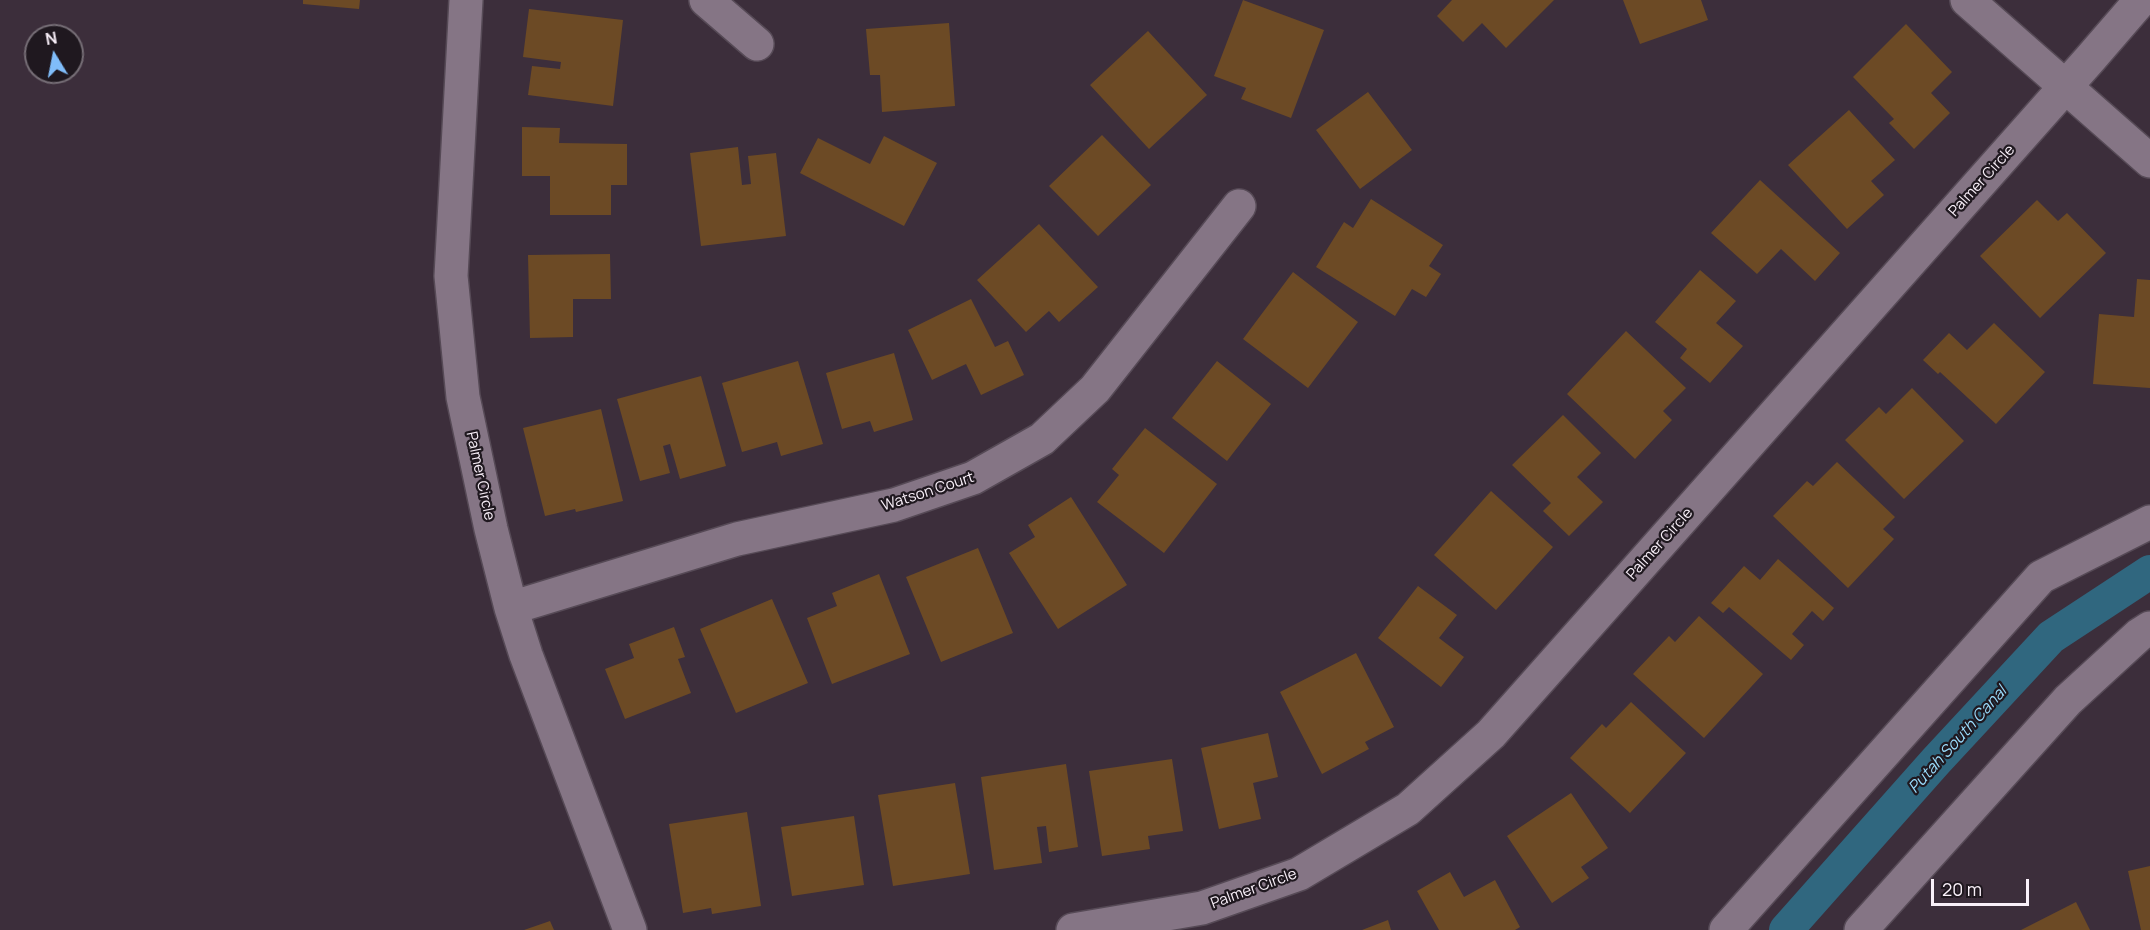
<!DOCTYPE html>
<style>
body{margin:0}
#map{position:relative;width:2150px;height:930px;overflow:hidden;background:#3c2e3b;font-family:Manrope,sans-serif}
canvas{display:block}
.north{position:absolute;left:24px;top:24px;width:60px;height:60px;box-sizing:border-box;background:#1f181f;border:2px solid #766e76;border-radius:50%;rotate:350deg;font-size:16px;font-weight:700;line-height:24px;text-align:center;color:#f9f0f9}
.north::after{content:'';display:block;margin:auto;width:21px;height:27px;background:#80bdfa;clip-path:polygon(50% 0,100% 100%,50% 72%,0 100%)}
.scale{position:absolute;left:1931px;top:879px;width:98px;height:27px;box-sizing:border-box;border:3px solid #f9f0f9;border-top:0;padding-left:8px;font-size:18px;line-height:21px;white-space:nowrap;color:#f9f0f9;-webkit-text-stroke:4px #1f181f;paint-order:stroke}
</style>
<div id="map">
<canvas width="2150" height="930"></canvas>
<div class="north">N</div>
<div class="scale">20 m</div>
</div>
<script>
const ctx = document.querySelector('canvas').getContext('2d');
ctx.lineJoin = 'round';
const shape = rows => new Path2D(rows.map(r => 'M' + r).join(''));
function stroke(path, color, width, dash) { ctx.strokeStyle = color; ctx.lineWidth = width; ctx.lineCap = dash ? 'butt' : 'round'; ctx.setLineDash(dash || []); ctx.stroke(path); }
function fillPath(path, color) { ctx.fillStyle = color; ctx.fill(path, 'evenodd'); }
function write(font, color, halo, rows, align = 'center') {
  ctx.font = font + ' Manrope,sans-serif'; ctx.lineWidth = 4.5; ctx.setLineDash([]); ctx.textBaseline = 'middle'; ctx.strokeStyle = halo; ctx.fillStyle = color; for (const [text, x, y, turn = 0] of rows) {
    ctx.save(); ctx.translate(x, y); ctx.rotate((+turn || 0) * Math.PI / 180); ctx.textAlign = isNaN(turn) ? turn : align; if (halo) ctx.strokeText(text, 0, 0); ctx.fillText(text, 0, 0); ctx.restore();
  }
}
const canal = shape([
 [1786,930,1936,761,2051,637,2150,572]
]);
const building = shape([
 [303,0,360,0,359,9,303,4],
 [1243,0,1324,30,1291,118,1241,99,1246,88,1214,76],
 [1452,0,1554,0,1506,48,1482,23,1463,42,1437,16],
 [1623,0,1701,0,1708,20,1640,44],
 [529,9,623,20,613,106,528,95,532,66,560,69,561,62,523,57],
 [949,23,955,106,882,112,880,75,870,75,866,29],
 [1906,24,1952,72,1931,93,1950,113,1914,149,1889,123,1894,119,1853,77],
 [1148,31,1207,95,1149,149,1090,85],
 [1368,92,1412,150,1360,189,1316,130],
 [1849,110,1895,160,1871,181,1884,195,1847,229,1788,165],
 [522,127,560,128,559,143,627,144,627,185,611,185,611,215,550,215,550,176,522,176],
 [1102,135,1151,185,1098,236,1049,186],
 [884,136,937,163,904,226,800,173,818,138,870,164],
 [738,147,742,185,751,184,748,156,776,153,786,236,701,246,690,153],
 [1760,180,1840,253,1815,281,1781,249,1757,274,1711,233],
 [1371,199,1443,245,1429,266,1441,274,1426,297,1412,289,1395,316,1316,267,1344,222,1353,228],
 [2037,200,2058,221,2067,213,2106,253,2040,318,1980,256],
 [1039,224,1098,287,1059,322,1049,311,1026,332,977,280],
 [610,254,611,299,573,299,573,337,530,338,528,255],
 [1700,270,1736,301,1716,323,1743,346,1710,383,1680,358,1687,349,1655,322],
 [1293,272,1358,322,1308,388,1243,339],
 [2137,279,2150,280,2150,388,2093,384,2099,314,2134,317],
 [971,299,995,347,1008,341,1024,375,981,395,966,364,932,380,908,330],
 [1994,323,2045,372,1996,424,1940,372,1938,374,1923,360,1949,333,1967,350],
 [1626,331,1686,388,1663,411,1672,420,1635,459,1567,394],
 [894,353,913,420,874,432,870,421,842,429,826,373],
 [798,361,823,444,781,456,777,442,742,452,722,383],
 [1217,361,1271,404,1227,461,1172,418],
 [701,376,726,466,680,479,670,444,663,446,670,473,640,481,617,399],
 [1912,388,1964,441,1904,499,1845,440,1879,407,1886,414],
 [601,409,623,501,576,512,575,509,545,516,523,428],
 [1563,415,1601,453,1577,477,1603,502,1569,536,1543,511,1551,503,1512,465],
 [1145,428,1217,484,1164,553,1097,502,1119,475,1112,469],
 [1837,462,1895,517,1883,529,1894,539,1848,588,1773,516,1807,481,1813,486],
 [1491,491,1553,547,1496,610,1434,555],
 [1071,497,1127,585,1058,629,1009,553,1035,537,1028,525],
 [978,548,1013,633,941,662,906,577],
 [1778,559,1834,608,1823,621,1812,611,1792,634,1804,645,1791,660,1729,607,1723,613,1711,603,1744,566,1760,580],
 [879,574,910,654,832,684,807,618,837,606,832,593],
 [1418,586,1457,615,1439,638,1464,657,1441,687,1378,638],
 [772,599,808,683,736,713,700,629],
 [1699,616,1763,674,1704,738,1633,674,1669,636,1675,642],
 [674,627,685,657,678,659,691,693,625,719,605,669,634,658,629,644],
 [1356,653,1394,727,1365,742,1369,749,1322,774,1280,692],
 [1631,702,1686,753,1630,813,1570,758,1602,724,1606,728],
 [1268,733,1278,777,1253,783,1261,819,1219,829,1201,748],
 [1172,759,1183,831,1148,836,1150,849,1102,856,1089,771],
 [1066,764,1078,847,1049,852,1046,826,1037,827,1042,863,994,870,981,777],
 [955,783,970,874,893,886,878,795],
 [1571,793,1608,848,1581,867,1589,878,1552,903,1507,836],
 [747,812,761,906,712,914,711,908,683,913,669,824],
 [854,816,864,885,792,896,781,827],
 [2150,866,2150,930,2141,930,2128,871],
 [1450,872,1464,897,1495,880,1520,927,1515,930,1439,930,1417,891],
 [2076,902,2090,930,2021,930],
 [1388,920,1391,930,1362,930],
 [550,921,554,930,524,930]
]);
const minor = shape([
 [466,0,451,276,463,397,491,529,511,608,526,655,630,930],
 [706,0,757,44],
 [1967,0,2150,161],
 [511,608,737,539,894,505,973,478,1042,439,1095,389,1239,206],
 [1073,930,1202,908,1299,874,1408,809,1491,734,2090,59,2141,0],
 [1726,930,2041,577,2150,522],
 [1861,930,2068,700,2139,635,2150,628]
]);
const streetNames = [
 ["Palmer Circle",1982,181,-48],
 ["Palmer Circle",480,476,78],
 ["Watson Court",928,492,-18],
 ["Palmer Circle",1660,544,-48],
 ["Palmer Circle",1254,889,-20]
];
const waterNames = [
 ["Putah South Canal",1958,740,-48]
];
stroke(canal, '#30677f', 34);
fillPath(building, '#6c4a25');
stroke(minor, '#564a56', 36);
stroke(minor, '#857585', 33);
write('15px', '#f9f0f9', '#1f181f', streetNames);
write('italic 16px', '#9adcfc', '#1f181f', waterNames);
</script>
